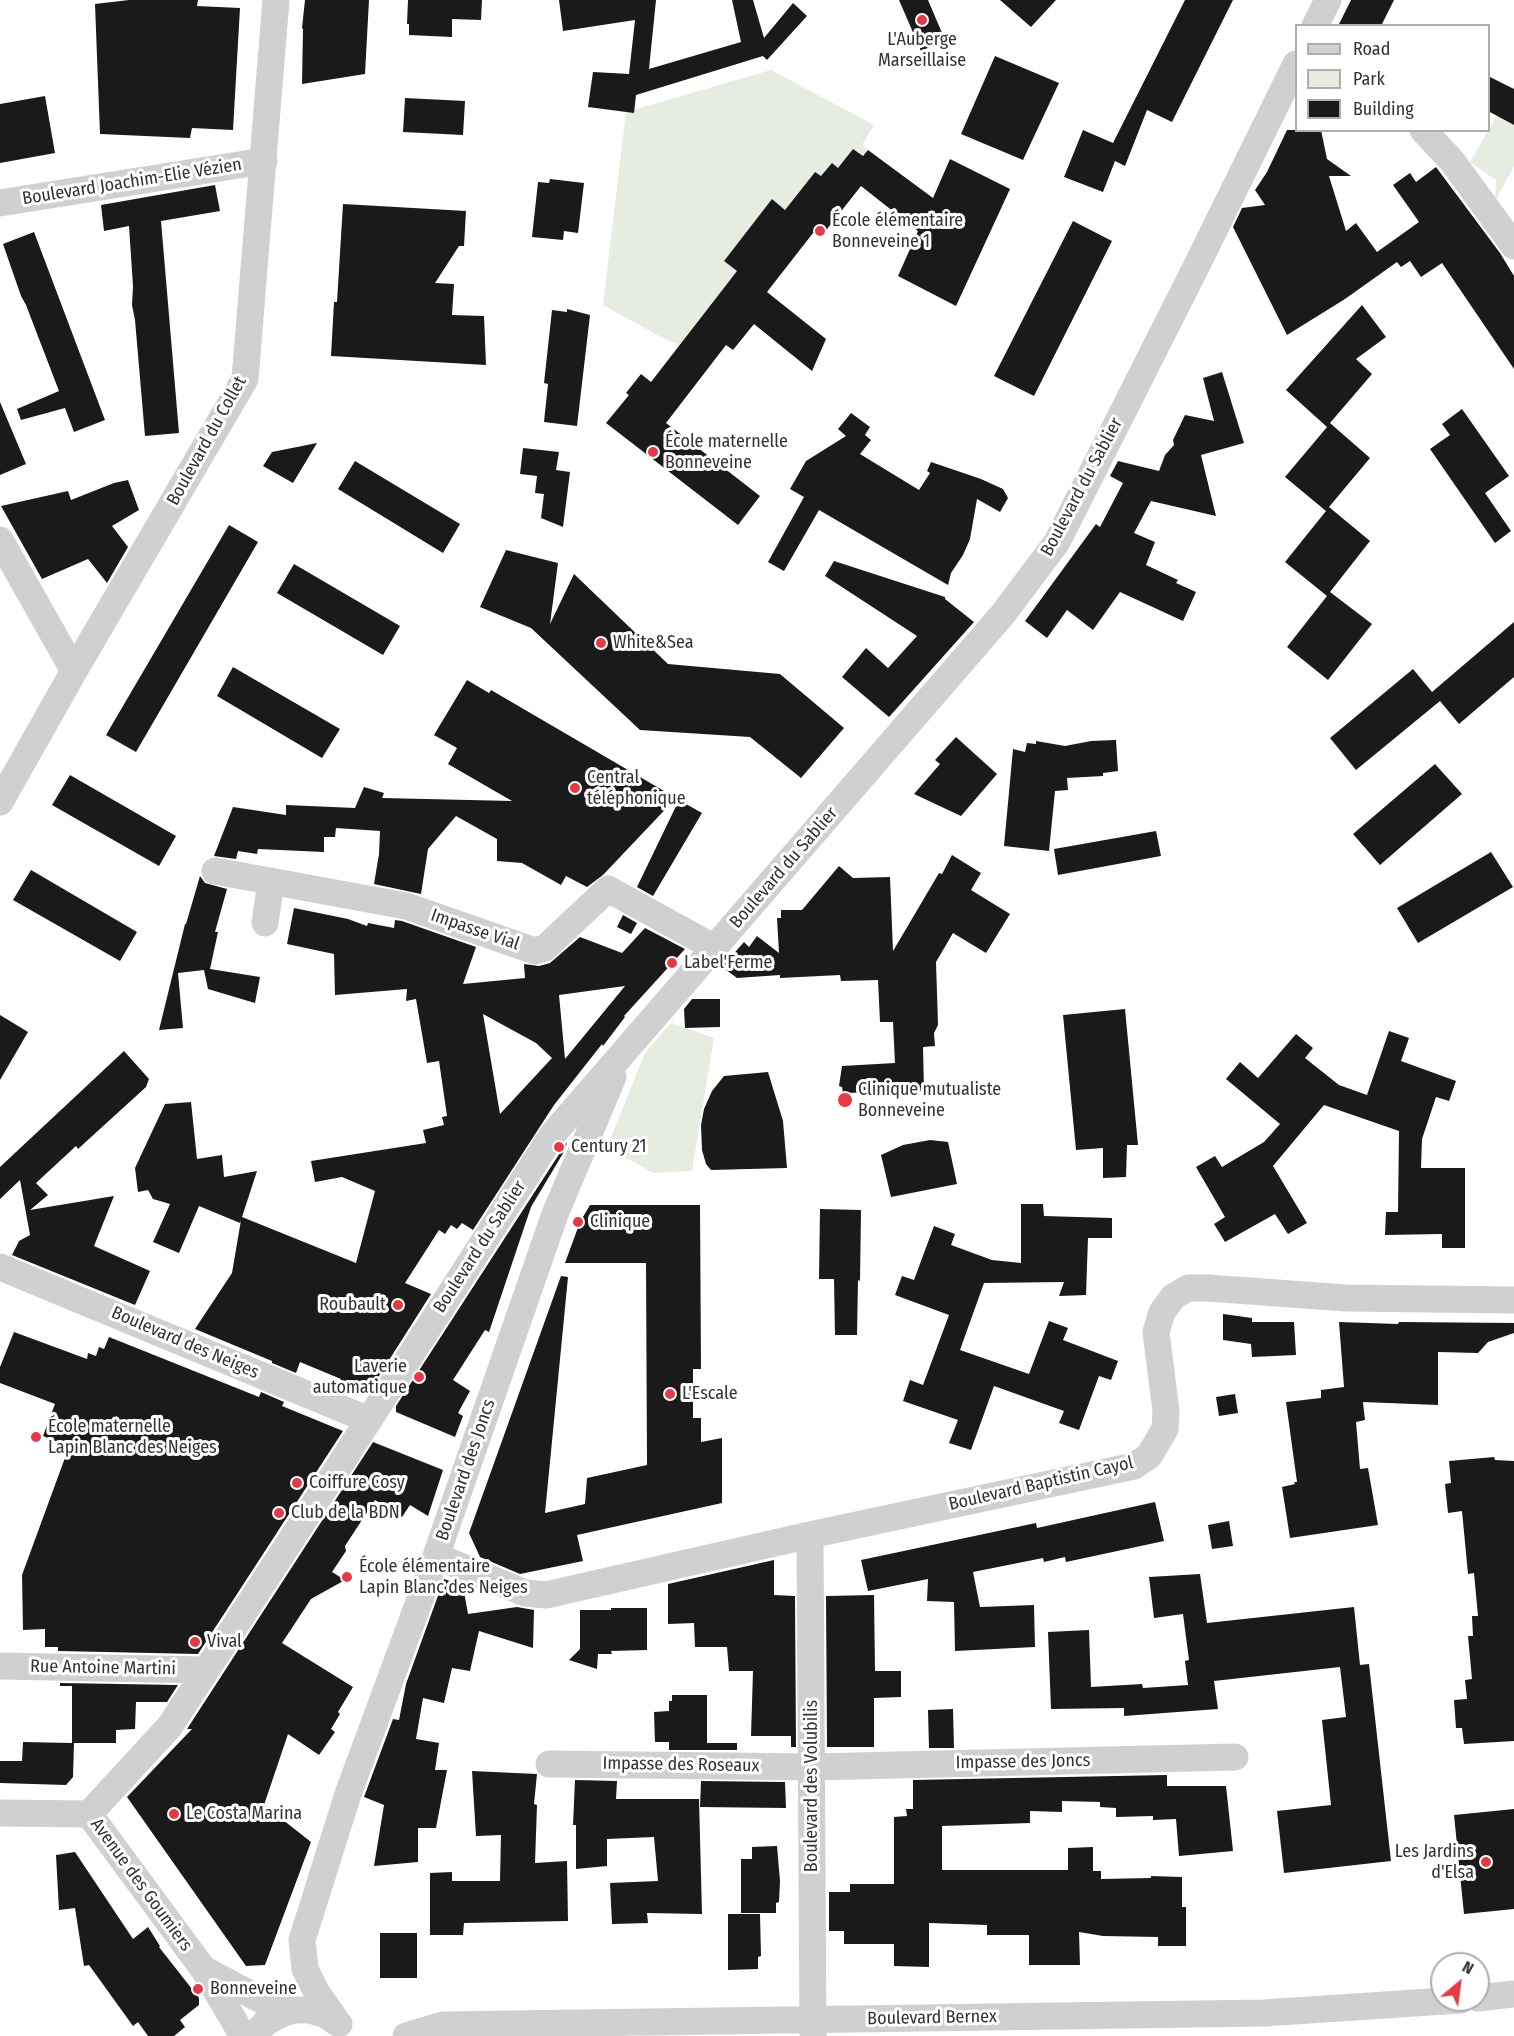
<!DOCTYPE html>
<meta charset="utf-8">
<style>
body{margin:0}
#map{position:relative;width:1514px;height:2036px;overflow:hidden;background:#fff;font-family:"Fira Sans Condensed",sans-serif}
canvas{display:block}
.legend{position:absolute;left:1295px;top:24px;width:195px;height:108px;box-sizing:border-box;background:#fff;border:2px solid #adadad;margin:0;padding:8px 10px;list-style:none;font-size:18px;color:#333}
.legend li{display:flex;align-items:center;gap:12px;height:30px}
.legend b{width:30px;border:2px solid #adadad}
.north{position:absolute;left:1430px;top:1952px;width:60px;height:60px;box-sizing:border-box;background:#fff;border:2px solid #adadad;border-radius:50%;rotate:29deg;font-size:16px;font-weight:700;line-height:24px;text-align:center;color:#333}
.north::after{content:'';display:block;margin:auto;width:21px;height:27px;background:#e63946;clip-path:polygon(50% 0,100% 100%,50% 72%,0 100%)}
</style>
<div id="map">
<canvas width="1514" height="2036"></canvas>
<ul class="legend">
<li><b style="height:8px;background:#d0d0d0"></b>Road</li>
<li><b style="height:16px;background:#e6ecdf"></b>Park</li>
<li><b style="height:16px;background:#1a1a1a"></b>Building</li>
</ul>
<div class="north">N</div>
</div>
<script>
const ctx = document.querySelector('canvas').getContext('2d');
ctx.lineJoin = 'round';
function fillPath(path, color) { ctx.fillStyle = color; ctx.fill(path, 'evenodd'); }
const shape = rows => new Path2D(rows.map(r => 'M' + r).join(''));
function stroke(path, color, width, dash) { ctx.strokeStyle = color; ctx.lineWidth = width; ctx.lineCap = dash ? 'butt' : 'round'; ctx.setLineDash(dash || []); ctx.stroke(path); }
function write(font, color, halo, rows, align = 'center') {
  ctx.font = font + ' "Fira Sans Condensed",sans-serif'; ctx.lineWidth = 6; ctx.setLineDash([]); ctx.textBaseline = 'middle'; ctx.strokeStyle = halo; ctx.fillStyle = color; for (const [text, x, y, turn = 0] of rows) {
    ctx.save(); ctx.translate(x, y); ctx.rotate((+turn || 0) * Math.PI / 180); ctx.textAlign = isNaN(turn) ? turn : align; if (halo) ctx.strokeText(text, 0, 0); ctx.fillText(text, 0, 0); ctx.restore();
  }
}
const green = shape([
 [771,70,874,125,862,145,868,150,863,156,853,149,838,168,821,176,814,172,785,210,772,199,724,261,737,271,679,345,657,335,603,305,626,112],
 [1514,86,1514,166,1495,201,1496,180,1470,162],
 [671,1023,714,1038,692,1171,653,1173,607,1147,645,1053]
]);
const building = shape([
 [129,0,198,0,197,6,240,8,233,130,192,128,190,138,100,134,95,4],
 [305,0,369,0,365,74,302,84,303,29,302,28],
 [408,0,482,0,481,20,452,19,452,37,409,35,409,24,407,24],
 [559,0,656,0,649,69,741,42,732,0,753,0,764,38,793,3,807,16,767,60,763,56,636,95,634,113,588,107,593,72,629,74,635,20,563,31],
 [899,0,928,0,945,40,921,51],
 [1000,0,1056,0,1031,27],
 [1185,0,1233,0,1172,122,1147,110,1125,166,1115,161,1103,192,1064,177,1083,130,1113,143],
 [1351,0,1394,0,1381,26,1338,26],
 [995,56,1059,83,1023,160,961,134],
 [1488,76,1514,89,1514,125,1488,111],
 [45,96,55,153,0,163,0,104],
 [405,98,465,101,463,135,403,132],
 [1287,130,1321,130,1327,159,1351,176,1329,176,1346,231,1356,223,1377,252,1419,222,1393,185,1410,173,1416,182,1436,167,1500,253,1514,276,1514,369,1442,263,1421,277,1410,261,1401,267,1397,262,1345,299,1287,335,1233,227,1242,208,1265,205,1255,190,1267,172],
 [853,149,863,156,868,150,933,198,950,159,1010,189,956,306,898,276,918,231,861,186,820,238,813,233,767,292,826,339,812,371,754,324,733,350,726,345,666,423,760,496,738,525,606,423,629,395,626,393,641,374,651,382,737,271,724,261,772,199,785,210,815,172,821,176,832,163,838,168],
 [550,179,584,183,578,233,564,231,563,240,532,237,538,182,549,183],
 [215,185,220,211,161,221,179,433,145,436,135,320,132,305,133,286,129,226,104,231,101,205],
 [343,204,466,211,464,246,459,246,435,283,454,284,452,315,484,316,486,365,331,356,334,302,337,302],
 [1073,221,1112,241,1034,396,994,376],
 [34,232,105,420,74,432,65,408,21,420,17,409,59,391,26,305,21,296,3,244],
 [1362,305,1386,337,1356,359,1372,374,1330,423,1370,458,1329,507,1370,541,1330,592,1372,624,1328,680,1287,647,1327,596,1285,562,1326,511,1285,477,1327,427,1286,390],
 [567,309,590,315,577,426,544,422,548,384,544,383,552,310,567,312],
 [1222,372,1244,443,1201,455,1216,516,1151,501,1134,533,1155,542,1146,565,1178,580,1176,583,1196,592,1183,621,1120,592,1093,630,1067,610,1047,638,1025,621,1096,524,1100,527,1123,483,1110,476,1118,461,1159,471,1165,455,1174,445,1173,440,1185,415,1214,421,1203,378],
 [0,402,26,464,0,475],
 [1462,409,1509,476,1485,493,1511,531,1495,543,1430,449,1450,435,1442,424],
 [851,413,870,427,865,435,871,440,860,454,919,490,930,473,927,471,931,462,981,479,1003,489,1008,498,1000,512,977,499,970,539,963,555,951,573,948,585,819,510,784,571,768,562,804,497,790,489,806,461,846,436,838,429],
 [317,443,293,483,263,466,272,452],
 [523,448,559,452,556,470,570,472,563,527,541,518,544,494,535,493,537,476,520,474],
 [355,461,460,524,443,553,338,489],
 [128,480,139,510,112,526,128,547,107,583,88,559,42,579,1,506,68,491,71,500,114,483],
 [229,525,258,542,136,752,106,735],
 [506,550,558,563,550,624,574,574,668,664,780,674,844,728,801,778,750,737,640,730,531,628,480,607],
 [834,561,945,597,945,599,974,622,889,717,842,677,866,648,888,668,917,636,825,576],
 [294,564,400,626,383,655,277,593],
 [1514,622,1514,677,1459,724,1440,701,1356,770,1330,738,1413,669,1432,692],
 [233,667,340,729,322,758,217,696],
 [467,680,489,693,491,690,676,798,603,875,587,887,566,876,561,885,522,863,497,861,497,839,456,816,428,849,421,894,374,884,379,854,380,831,336,828,335,837,324,837,324,852,258,849,257,854,238,851,236,859,214,856,233,807,286,815,286,805,355,808,364,787,384,793,382,798,512,801,448,764,457,748,434,735],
 [956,737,997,774,961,816,914,794,940,764,935,760],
 [1116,740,1118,771,1103,773,1103,776,1067,778,1068,790,1055,791,1049,851,1004,846,1013,749,1025,752,1027,743,1036,744,1036,741,1065,746,1091,741],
 [1435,764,1462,794,1380,865,1353,834],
 [70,775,176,836,159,866,52,805],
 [679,800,702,813,653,896,637,887],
 [1156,831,1161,856,1058,875,1054,849],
 [1491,852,1513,887,1418,943,1397,908],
 [952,855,981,873,971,890,1010,914,986,953,953,933,936,962,938,1025,934,1033,935,1046,923,1047,924,1091,843,1093,842,1087,839,1086,842,1066,895,1063,893,1022,880,1022,878,980,841,981,840,975,780,978,780,975,737,978,722,967,744,942,749,947,757,936,779,953,777,918,781,918,781,910,802,910,839,866,853,878,890,877,893,951,939,873,942,874],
 [31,870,137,932,120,961,13,900],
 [200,876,205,883,227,889,215,932,218,932,210,969,260,977,255,1003,208,989,204,970,178,973,183,1028,159,1030,185,924,186,924],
 [294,908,348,919,367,926,368,923,394,928,395,920,402,921,476,947,463,984,525,978,524,964,539,966,550,963,580,937,622,953,645,928,685,949,624,1016,625,1017,603,1046,602,1044,554,1105,473,1230,462,1223,457,1229,451,1225,445,1234,439,1230,405,1283,431,1294,370,1390,358,1394,337,1387,341,1379,300,1362,296,1373,272,1363,272,1361,195,1329,232,1273,241,1220,240,1223,199,1206,179,1253,153,1242,170,1204,153,1199,148,1190,138,1192,135,1168,165,1104,191,1102,197,1159,222,1155,224,1177,257,1171,242,1217,356,1263,375,1191,342,1177,315,1182,311,1161,426,1143,423,1130,444,1125,442,1117,447,1116,439,1061,427,1063,416,999,406,1001,407,989,335,995,334,954,287,944],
 [625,986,602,1014,565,1059,559,995],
 [483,1014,536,1043,552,1058,500,1114],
 [623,915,637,923,631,934,617,927],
 [692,999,720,999,720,1027,685,1028,684,1009],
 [1125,1009,1138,1145,1127,1145,1126,1177,1103,1178,1103,1148,1076,1150,1063,1015],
 [0,1015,28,1032,0,1080],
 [1389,1031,1409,1038,1401,1061,1456,1081,1449,1101,1436,1097,1422,1139,1421,1168,1465,1168,1465,1248,1442,1248,1442,1234,1385,1235,1386,1212,1398,1212,1399,1131,1324,1105,1273,1166,1307,1223,1288,1234,1275,1214,1225,1242,1214,1224,1225,1217,1196,1167,1215,1156,1222,1167,1264,1142,1280,1124,1226,1079,1240,1062,1258,1078,1296,1034,1313,1048,1305,1058,1339,1085,1367,1095],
 [124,1051,149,1079,146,1087,78,1149,76,1146,36,1183,48,1195,30,1210,114,1196,94,1246,150,1271,135,1305,12,1255,19,1241,30,1235,20,1180,0,1199,0,1167],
 [768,1072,783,1121,787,1168,711,1170,706,1164,702,1150,701,1125,704,1109,712,1091,724,1076],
 [930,1140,948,1142,957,1184,891,1197,881,1155,903,1145],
 [567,1142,565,1150,531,1207,489,1332,485,1330,453,1380,470,1391,458,1413,463,1416,455,1437,396,1412,396,1406],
 [1021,1204,1043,1204,1044,1216,1112,1218,1112,1238,1088,1238,1086,1295,1059,1296,1064,1282,984,1283,960,1350,1029,1374,1049,1321,1068,1328,1063,1340,1118,1361,1111,1380,1099,1376,1079,1430,1059,1423,1064,1411,994,1386,971,1450,949,1443,958,1420,903,1401,910,1380,923,1385,949,1315,895,1295,902,1276,914,1280,934,1226,955,1234,951,1245,992,1260,1021,1263],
 [590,1205,700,1205,701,1369,693,1369,693,1418,701,1418,701,1442,722,1438,722,1503,577,1535,583,1561,520,1574,480,1557,469,1533,561,1276,568,1277,545,1513,585,1504,587,1478,647,1465,646,1263,565,1263,580,1222],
 [820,1209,861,1210,860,1281,858,1280,857,1335,835,1335,834,1279,819,1279],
 [1223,1314,1252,1318,1252,1322,1294,1322,1296,1355,1252,1357,1251,1344,1223,1340],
 [1339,1322,1398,1324,1399,1322,1514,1323,1514,1333,1488,1342,1478,1353,1438,1352,1438,1405,1363,1402,1365,1420,1356,1422,1360,1469,1368,1468,1378,1525,1290,1538,1282,1487,1295,1484,1294,1482,1297,1482,1286,1402,1321,1398,1321,1390,1344,1387],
 [14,1332,87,1359,88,1353,96,1356,99,1347,104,1349,109,1337,259,1397,261,1392,284,1402,282,1406,343,1431,198,1654,58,1651,58,1647,45,1647,45,1629,23,1630,22,1575,66,1455,58,1442,43,1436,55,1404,0,1383,0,1367],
 [1235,1394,1238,1413,1219,1416,1216,1397],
 [373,1442,443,1470,428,1516,410,1505,402,1517,375,1500,345,1546,346,1551,332,1572,345,1580,311,1599,282,1643,353,1687,338,1712,340,1714,331,1729,335,1732,319,1755,288,1734,264,1805,311,1842,265,1965,246,1966,127,1797,192,1729,187,1729],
 [1494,1457,1495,1460,1514,1461,1514,1741,1464,1744,1462,1728,1456,1728,1454,1700,1467,1699,1465,1680,1472,1679,1468,1636,1473,1636,1472,1616,1478,1616,1474,1573,1468,1574,1462,1511,1448,1513,1445,1484,1451,1483,1449,1461],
 [1155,1502,1164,1541,1066,1562,1065,1557,1044,1562,1043,1558,973,1572,980,1607,1034,1605,1035,1647,955,1651,954,1602,927,1601,928,1579,868,1591,861,1560,1036,1523,1037,1528],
 [1229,1521,1233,1546,1212,1549,1208,1525],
 [774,1560,774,1595,795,1596,796,1747,791,1747,791,1736,751,1736,753,1671,729,1671,727,1647,695,1647,694,1623,668,1624,668,1584],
 [1200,1574,1207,1623,1354,1607,1360,1665,1369,1664,1391,1861,1284,1873,1277,1811,1331,1805,1322,1720,1346,1717,1340,1667,1214,1681,1218,1709,1124,1716,1124,1708,1051,1709,1048,1632,1089,1630,1091,1687,1142,1684,1143,1688,1188,1685,1185,1661,1189,1660,1183,1614,1154,1618,1149,1577],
 [444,1579,463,1586,468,1614,517,1607,534,1610,533,1648,479,1631,470,1671,452,1668,444,1703,423,1698,416,1739,439,1743,435,1770,447,1770,436,1828,418,1828,418,1862,374,1866,384,1805,364,1797,393,1719,399,1720,406,1684],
 [874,1595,875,1671,901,1671,901,1697,874,1698,874,1747,827,1747,826,1596],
 [611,1608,647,1608,647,1650,611,1651,612,1654,598,1654,597,1669,569,1660,580,1649,580,1610,611,1610],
 [60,1683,178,1685,167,1702,136,1702,135,1729,116,1730,116,1743,74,1743,73,1777,66,1785,0,1783,0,1761,22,1761,23,1742,72,1743,72,1686,60,1686],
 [672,1695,707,1695,707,1743,737,1743,737,1750,669,1750,669,1742,655,1742,654,1712,669,1711,669,1701,672,1701],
 [953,1709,954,1748,929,1748,928,1710],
 [472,1771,537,1774,534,1804,537,1805,535,1863,567,1861,568,1921,464,1923,463,1935,430,1935,430,1873,452,1872,452,1881,500,1881,501,1835,476,1836],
 [1167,1775,1167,1786,1226,1786,1233,1851,1179,1856,1176,1819,1153,1820,1153,1816,1116,1817,1116,1808,1100,1807,1100,1802,1062,1801,1062,1812,1030,1811,1030,1823,942,1826,942,1870,1068,1870,1068,1848,1093,1847,1093,1871,1101,1871,1101,1879,1151,1878,1151,1876,1182,1877,1182,1907,1186,1907,1186,1946,1158,1946,1158,1937,1103,1936,1079,1932,1080,1965,1029,1965,1029,1935,987,1935,987,1925,929,1923,929,1967,894,1966,894,1944,844,1944,844,1931,829,1931,829,1892,850,1892,850,1884,894,1884,894,1817,907,1816,906,1809,913,1809,913,1780],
 [575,1780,617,1781,616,1799,699,1799,702,1914,647,1913,648,1923,612,1924,610,1883,658,1881,654,1837,607,1839,607,1866,576,1869,576,1825,573,1825],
 [701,1781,785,1782,786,1808,700,1807],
 [1514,1809,1514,1909,1464,1914,1454,1815],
 [777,1846,780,1881,779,1902,776,1903,776,1913,741,1913,741,1859,752,1859,752,1847],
 [75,1852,133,1939,148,1927,160,1946,159,1947,199,1998,199,2005,180,2020,185,2027,174,2036,148,2036,138,2022,133,2026,89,1965,84,1966,75,1908,59,1910,56,1855],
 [728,1914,760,1914,761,1956,758,1957,758,1969,728,1970],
 [380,1933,417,1933,417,1978,380,1978]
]);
const minor = shape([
 [1315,26,1328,0],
 [1423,130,1452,161,1514,246],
 [0,203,264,161],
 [0,540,74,671],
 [0,802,74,671,245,379,276,0],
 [215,871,406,906,535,951,545,948,608,889,715,948],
 [265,923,271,881],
 [0,1267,369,1420],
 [810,1535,813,2036],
 [436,1556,525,1593,546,1595,810,1535,1134,1466,1149,1456,1165,1429,1166,1411,1156,1332,1162,1312,1173,1297,1188,1288,1208,1288,1346,1298,1514,1300],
 [0,1666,206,1670],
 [549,1764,812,1767,1235,1757],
 [0,1813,89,1814],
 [89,1814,170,1726,369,1420,553,1134,1003,614,1057,542,1194,271,1296,64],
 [89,1814,204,1970,243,2036],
 [205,1970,265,2002,293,2010],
 [1478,1998,1514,1994],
 [338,2023,317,1993,305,1969,302,1940,348,1794,436,1556,555,1214,613,1077],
 [254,2036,266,2022,279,2015,293,2010,309,2010,324,2014,339,2024],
 [406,2036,443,2025,1264,2013,1460,2000]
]);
const markers = [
 [922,20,6,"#e63946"],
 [820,231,6,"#e63946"],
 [653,452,6,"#e63946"],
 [601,643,6,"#e63946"],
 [575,788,6,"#e63946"],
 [672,963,6,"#e63946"],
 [845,1100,8,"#e63946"],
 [559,1147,6,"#e63946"],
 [578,1222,6,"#e63946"],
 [398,1305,6,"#e63946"],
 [419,1377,6,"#e63946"],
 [670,1394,6,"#e63946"],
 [36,1437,6,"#e63946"],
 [297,1483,6,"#e63946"],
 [279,1513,6,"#e63946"],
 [347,1577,6,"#e63946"],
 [195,1642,6,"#e63946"],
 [174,1814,6,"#e63946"],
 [1486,1862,6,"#e63946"],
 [198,1989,6,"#e63946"]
];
const poiNames = [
 ["L'Auberge",922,40,"center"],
 ["Marseillaise",922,61,"center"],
 ["École élémentaire",832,221],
 ["Bonneveine 1",832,242],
 ["École maternelle",665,442],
 ["Bonneveine",665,463],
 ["White&Sea",613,643],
 ["Central",587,778],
 ["téléphonique",587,799],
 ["Label'Ferme",684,963],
 ["Clinique mutualiste",858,1090],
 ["Bonneveine",858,1111],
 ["Century 21",571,1147],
 ["Clinique",590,1222],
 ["Roubault",386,1305,"right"],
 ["Laverie",407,1367,"right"],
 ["automatique",407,1388,"right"],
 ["L'Escale",682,1394],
 ["École maternelle",48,1427],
 ["Lapin Blanc des Neiges",48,1448],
 ["Coiffure Cosy",309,1483],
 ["Club de la BDN",291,1513],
 ["École élémentaire",359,1567],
 ["Lapin Blanc des Neiges",359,1588],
 ["Vival",207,1642],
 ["Le Costa Marina",186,1814],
 ["Les Jardins",1474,1852,"right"],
 ["d'Elsa",1474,1873,"right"],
 ["Bonneveine",210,1989]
];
const streetNames = [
 ["Boulevard Joachim-Elie Vézien",132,182,-9],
 ["Boulevard du Collet",207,441,-61],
 ["Boulevard du Sablier",1082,487,-62],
 ["Boulevard du Sablier",784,868,-49],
 ["Impasse Vial",475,930,19],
 ["Boulevard du Sablier",480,1247,-57],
 ["Boulevard des Neiges",185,1343,23],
 ["Boulevard des Joncs",466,1470,-71],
 ["Boulevard Baptistin Cayol",1041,1484,-13],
 ["Rue Antoine Martini",103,1668,1],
 ["Impasse des Joncs",1023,1762,-1],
 ["Impasse des Roseaux",681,1765,1],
 ["Boulevard des Volubilis",812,1786,-90],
 ["Avenue des Goumiers",141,1885,54],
 ["Boulevard Bernex",932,2018,-1]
];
fillPath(green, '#e6ecdf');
fillPath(building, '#1a1a1a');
stroke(minor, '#d0d0d0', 27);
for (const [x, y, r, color] of markers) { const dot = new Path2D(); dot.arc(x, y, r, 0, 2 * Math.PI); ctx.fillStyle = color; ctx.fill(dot); stroke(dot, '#fff', 2); }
write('18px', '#333', '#fff', poiNames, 'left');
write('18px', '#333', '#fff', streetNames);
</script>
